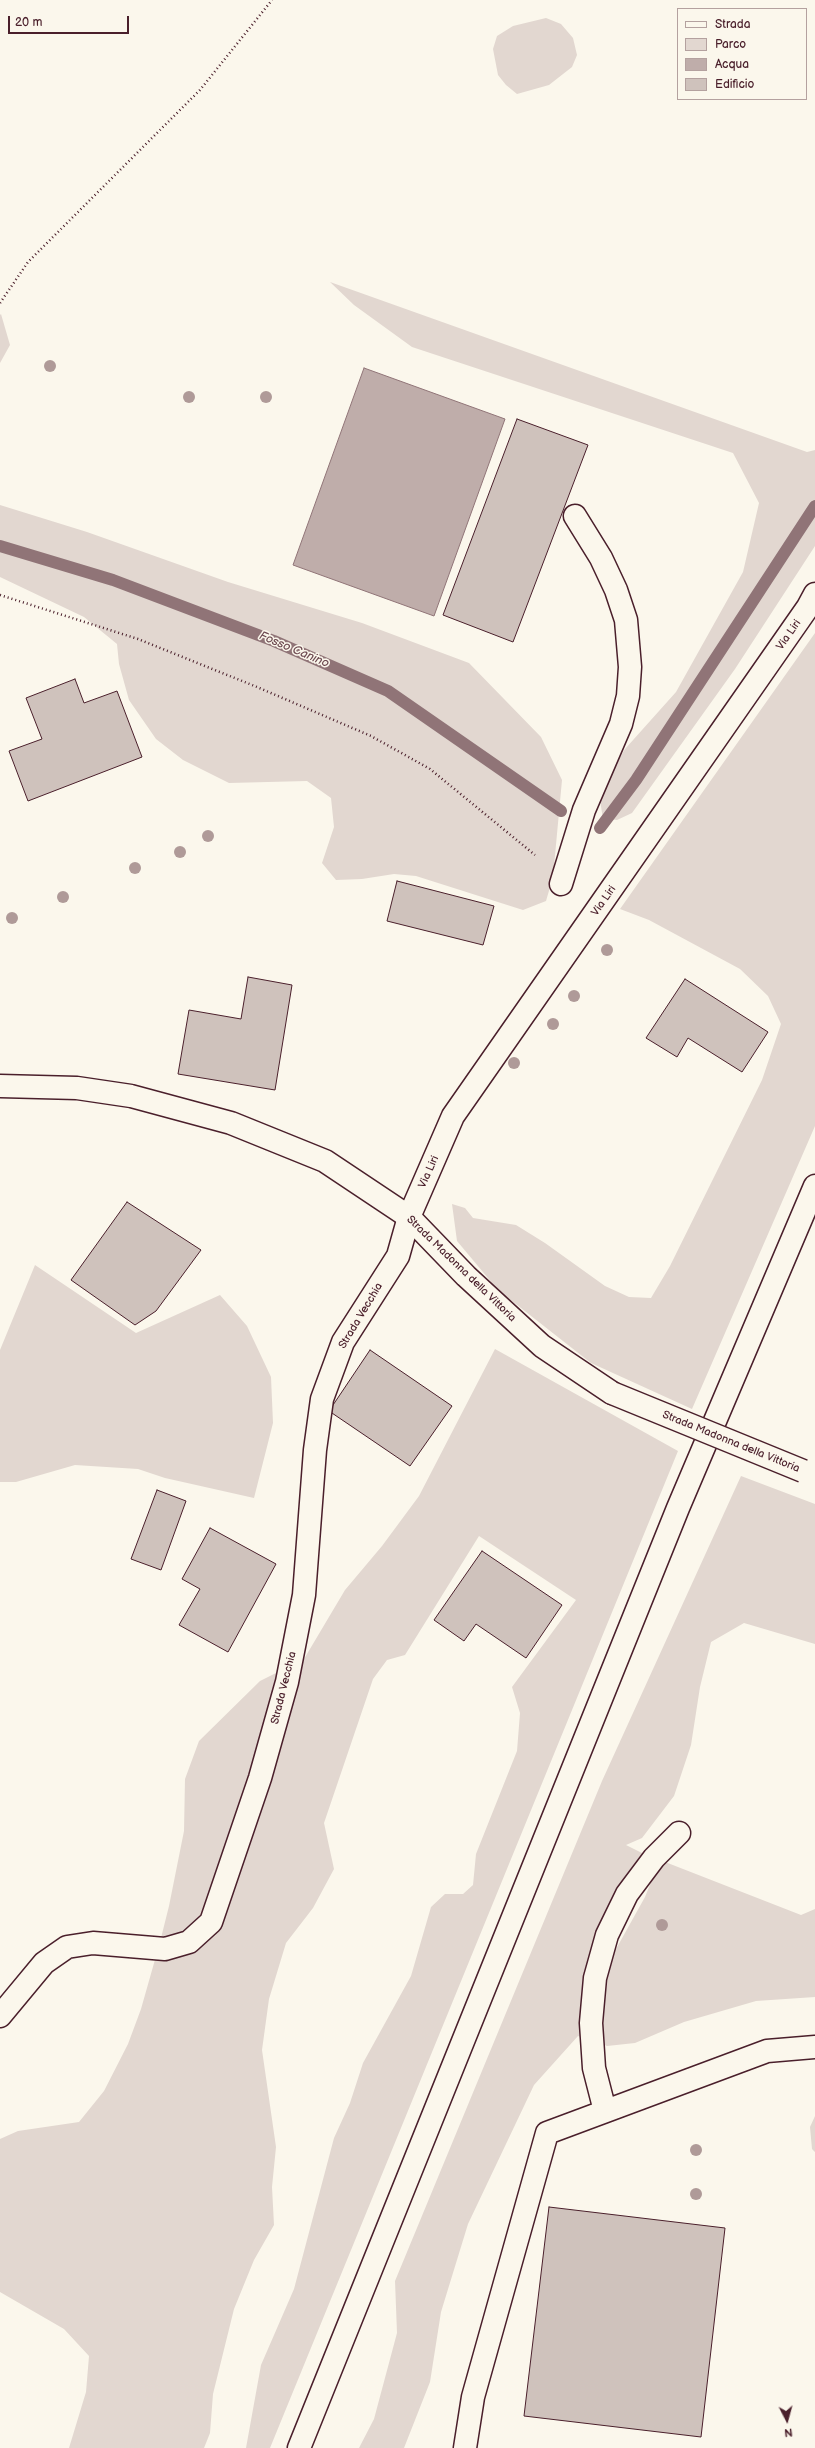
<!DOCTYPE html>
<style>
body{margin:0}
#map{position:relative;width:815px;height:2448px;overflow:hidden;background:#fbf7ec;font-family:"Balsamiq Sans",sans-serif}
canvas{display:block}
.legend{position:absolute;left:677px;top:8px;width:130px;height:92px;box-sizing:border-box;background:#fbf7ec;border:1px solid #b4a19f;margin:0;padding:5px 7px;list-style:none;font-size:12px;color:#4a1f2b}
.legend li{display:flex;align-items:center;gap:8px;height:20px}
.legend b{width:20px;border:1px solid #b4a19f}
.north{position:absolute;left:767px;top:2400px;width:40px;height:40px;-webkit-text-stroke:3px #fbf7ec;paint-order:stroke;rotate:174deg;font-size:11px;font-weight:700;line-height:16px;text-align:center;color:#4a1f2b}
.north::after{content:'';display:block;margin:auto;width:14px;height:18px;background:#4a1f2b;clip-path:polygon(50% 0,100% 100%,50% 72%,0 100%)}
.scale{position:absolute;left:8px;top:16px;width:121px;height:18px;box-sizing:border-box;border:2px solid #4a1f2b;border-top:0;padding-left:5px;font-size:12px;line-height:14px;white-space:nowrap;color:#4a1f2b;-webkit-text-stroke:3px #fbf7ec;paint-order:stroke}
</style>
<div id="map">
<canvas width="815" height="2448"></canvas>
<ul class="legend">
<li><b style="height:5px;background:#fbf7ec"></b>Strada</li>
<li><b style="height:11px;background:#e2d7d0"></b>Parco</li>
<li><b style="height:11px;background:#bfadaa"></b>Acqua</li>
<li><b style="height:11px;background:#cfc2bc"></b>Edificio</li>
</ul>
<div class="north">N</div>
<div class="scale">20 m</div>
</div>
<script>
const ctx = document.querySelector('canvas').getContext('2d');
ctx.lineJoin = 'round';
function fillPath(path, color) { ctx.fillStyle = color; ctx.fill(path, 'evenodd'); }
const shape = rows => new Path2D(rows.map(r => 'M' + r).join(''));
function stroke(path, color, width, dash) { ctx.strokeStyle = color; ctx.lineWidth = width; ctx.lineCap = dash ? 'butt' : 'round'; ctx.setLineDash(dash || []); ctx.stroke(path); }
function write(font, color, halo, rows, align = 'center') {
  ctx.font = font + ' "Balsamiq Sans",sans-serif'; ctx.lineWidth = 3; ctx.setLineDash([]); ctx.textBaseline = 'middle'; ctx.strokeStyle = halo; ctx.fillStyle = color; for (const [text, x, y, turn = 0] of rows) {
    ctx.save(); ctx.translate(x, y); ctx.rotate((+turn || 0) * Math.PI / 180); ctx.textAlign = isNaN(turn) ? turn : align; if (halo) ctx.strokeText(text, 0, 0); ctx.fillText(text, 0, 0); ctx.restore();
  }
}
const green = shape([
 [546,18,561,24,573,38,577,55,572,67,549,85,517,94,506,85,498,75,493,49,497,36,513,26],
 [330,282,807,452,815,450,815,546,735,669,632,813,617,820,603,819,600,800,606,780,625,749,676,692,743,572,759,503,733,453,412,347,354,305],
 [1,314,10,345,0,363,0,315],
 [0,505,87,532,228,582,362,623,469,663,541,737,562,780,553,877,546,901,523,910,416,876,394,874,362,879,336,880,322,863,334,827,331,798,307,781,229,783,183,760,156,739,129,700,119,664,117,644,84,617,0,577],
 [815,633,815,1126,692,1409,591,1363,498,1290,457,1241,452,1204,465,1208,473,1218,516,1225,545,1243,605,1286,629,1297,651,1298,670,1266,762,1080,781,1024,768,996,740,969,649,920,620,909],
 [35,1265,136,1333,220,1295,247,1326,271,1377,273,1423,254,1498,165,1478,138,1469,75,1465,16,1482,0,1482,0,1350],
 [495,1349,678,1451,270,2448,246,2448,261,2365,294,2289,334,2138,350,2103,363,2063,411,1976,431,1907,445,1894,463,1894,473,1885,476,1854,517,1751,520,1713,512,1687,576,1600,479,1536,405,1655,387,1660,373,1679,324,1823,334,1869,313,1908,286,1943,269,1999,262,2050,276,2147,272,2187,274,2225,254,2260,234,2309,213,2394,210,2433,204,2448,69,2448,86,2392,89,2356,64,2329,0,2292,0,2139,18,2131,79,2122,104,2091,128,2044,141,2009,160,1942,169,1906,184,1831,185,1779,199,1741,260,1681,304,1659,345,1590,382,1546,419,1496],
 [741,1476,815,1504,815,1644,744,1623,711,1642,700,1687,691,1745,674,1796,642,1838,626,1845,644,1854,618,1887,589,1966,611,1958,645,1897,660,1860,801,1915,815,1909,815,1997,756,2001,684,2022,635,2043,607,2046,578,2036,534,2085,468,2224,441,2312,430,2382,404,2448,359,2448,374,2419,397,2333,395,2281,602,1781],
 [815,2116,815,2152,812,2149,810,2127]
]);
const water = shape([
 [364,368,505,419,434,616,293,565,364,368]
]);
const stream = shape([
 [0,546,113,580,274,641,388,691,561,811],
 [600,828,636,780,815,506]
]);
const building = shape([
 [517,419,588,445,513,642,443,615,517,419],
 [75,679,84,703,117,691,142,757,28,801,9,751,42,739,26,698,75,679],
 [397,881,494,906,483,945,387,921,397,881],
 [248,977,292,985,275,1090,178,1074,189,1010,241,1019,248,977],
 [685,979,768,1032,742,1072,688,1038,677,1057,646,1038,685,979],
 [127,1202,201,1250,156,1311,135,1325,71,1280,127,1202],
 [370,1350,452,1406,410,1466,329,1411,370,1350],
 [157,1490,186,1501,161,1570,131,1559,157,1490],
 [210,1528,276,1564,228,1652,179,1625,200,1589,182,1579,210,1528],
 [482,1551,562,1605,526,1658,476,1624,464,1641,434,1620,482,1551],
 [549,2207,725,2228,701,2437,524,2416,549,2207]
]);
const path = shape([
 [0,303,28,262,200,90,272,0],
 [0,595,138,639,257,687,371,736,430,769,535,855]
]);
const service = shape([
 [561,884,584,810,621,724,628,696,630,667,626,620,616,590,601,558,575,516],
 [605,2111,594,2068,591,2023,595,1978,607,1935,627,1894,654,1858,679,1833],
 [465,2448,473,2397,547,2133,767,2051,815,2047]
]);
const minor = shape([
 [0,2016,44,1963,67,1947,93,1943,165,1949,189,1942,211,1922,260,1778,287,1682,304,1595,315,1450,322,1399,343,1342,398,1256,409,1217,453,1116,808,607,815,594]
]);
const tertiary = shape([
 [0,1086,77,1088,131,1096,231,1123,325,1161,409,1217,466,1276,542,1346,612,1393]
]);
const trunk = shape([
 [299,2448,678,1508,815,1186]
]);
const tertiaryBridge = shape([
 [612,1393,803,1471]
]);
const trees = [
 [50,366],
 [189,397],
 [266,397],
 [208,836],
 [180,852],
 [135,868],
 [63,897],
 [12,918],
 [607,950],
 [574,996],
 [553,1024],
 [514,1063],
 [662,1925],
 [696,2150],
 [696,2194]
];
const streetNames = [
 ["Via Liri",789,635,-55],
 ["Via Liri",604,901,-55],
 ["Via Liri",429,1172,-66],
 ["Strada Madonna della Vittoria",461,1269,44],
 ["Strada Vecchia",361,1316,-59],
 ["Strada Madonna della Vittoria",731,1442,22],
 ["Strada Vecchia",284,1688,-76]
];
const waterNames = [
 ["Fosso Canino",294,650,23]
];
fillPath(green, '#e2d7d0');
fillPath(water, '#bfadaa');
stroke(water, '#907477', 1);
stroke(stream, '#907477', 12);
fillPath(building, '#cfc2bc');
stroke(building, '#4a1f2b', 1);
stroke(service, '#4a1f2b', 25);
stroke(minor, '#4a1f2b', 25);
stroke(tertiary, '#4a1f2b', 25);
stroke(trunk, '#4a1f2b', 25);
stroke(path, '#4a1f2b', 2.5, [1, 3]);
stroke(service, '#fbf7ec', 22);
stroke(minor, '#fbf7ec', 22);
stroke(tertiary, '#fbf7ec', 22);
stroke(trunk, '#fbf7ec', 22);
stroke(tertiaryBridge, '#4a1f2b', 25, []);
stroke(tertiaryBridge, '#fbf7ec', 22);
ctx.fillStyle = '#af9a98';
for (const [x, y] of trees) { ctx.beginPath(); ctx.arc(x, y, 6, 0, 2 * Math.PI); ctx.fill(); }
write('11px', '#4a1f2b', '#fbf7ec', streetNames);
write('italic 12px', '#6d4a51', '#fbf7ec', waterNames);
</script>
